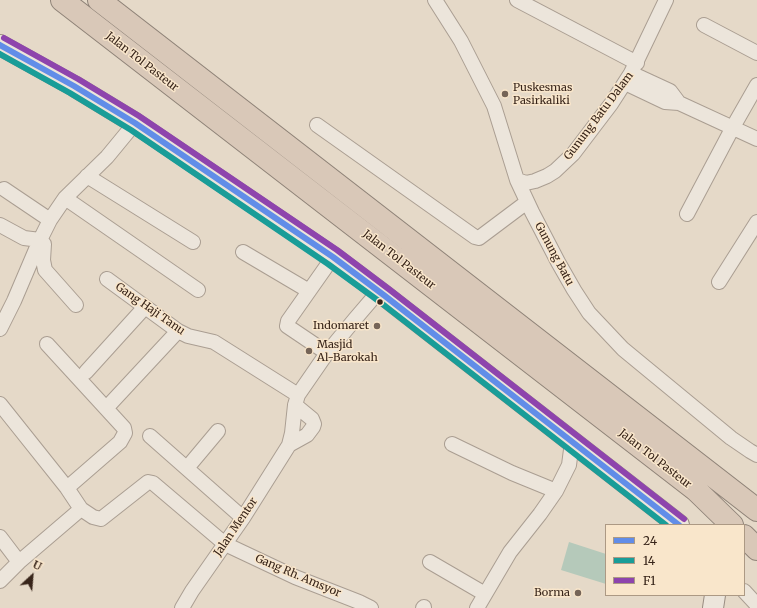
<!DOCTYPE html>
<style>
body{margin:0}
#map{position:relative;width:757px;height:608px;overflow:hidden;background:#e5d9c8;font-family:Merriweather,serif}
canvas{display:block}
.legend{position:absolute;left:605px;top:524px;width:140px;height:72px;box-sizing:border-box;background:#f9e6cb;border:1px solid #ac9984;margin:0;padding:5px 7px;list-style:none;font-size:12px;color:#38251a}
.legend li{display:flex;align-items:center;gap:8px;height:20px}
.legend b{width:20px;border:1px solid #ac9984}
.north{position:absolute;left:12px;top:556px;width:40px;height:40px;-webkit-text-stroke:3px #f9e6cb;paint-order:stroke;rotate:26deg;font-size:11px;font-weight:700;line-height:16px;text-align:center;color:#38251a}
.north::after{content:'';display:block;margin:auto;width:14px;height:18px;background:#38251a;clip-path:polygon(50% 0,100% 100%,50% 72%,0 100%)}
</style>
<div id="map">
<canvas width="757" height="608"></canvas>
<ul class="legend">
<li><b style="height:5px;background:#618de8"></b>24</li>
<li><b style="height:5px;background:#199d98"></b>14</li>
<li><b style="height:5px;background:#8e44ad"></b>F1</li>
</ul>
<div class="north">U</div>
</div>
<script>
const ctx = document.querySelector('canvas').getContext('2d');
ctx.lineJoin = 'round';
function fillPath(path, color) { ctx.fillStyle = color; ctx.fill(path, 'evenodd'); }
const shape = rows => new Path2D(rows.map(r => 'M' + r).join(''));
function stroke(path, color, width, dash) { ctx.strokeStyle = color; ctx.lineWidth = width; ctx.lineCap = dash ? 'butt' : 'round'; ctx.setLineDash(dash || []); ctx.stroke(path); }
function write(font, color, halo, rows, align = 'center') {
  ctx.font = font + ' Merriweather,serif'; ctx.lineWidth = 3; ctx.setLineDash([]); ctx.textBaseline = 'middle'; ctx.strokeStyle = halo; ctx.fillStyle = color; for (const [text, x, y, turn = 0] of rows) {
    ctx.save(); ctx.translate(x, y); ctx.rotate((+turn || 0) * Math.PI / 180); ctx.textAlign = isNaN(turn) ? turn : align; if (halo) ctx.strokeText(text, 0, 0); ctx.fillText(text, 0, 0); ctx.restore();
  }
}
const water = shape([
 [569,542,606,554,606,584,561,570]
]);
const street = shape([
 [435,0,461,41,494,106,517,180,532,212,558,262,574,290,589,313,623,349,731,438,750,451,757,455],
 [517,0,637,63],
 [704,25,757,53],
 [631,73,670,91,679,103],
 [625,83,665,102,679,103,757,139],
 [317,125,475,237,479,238,527,202],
 [87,176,193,242],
 [517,180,526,183,535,181,547,176,555,171,573,154,611,104,631,73,666,0],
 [4,189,50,220],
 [65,198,198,290],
 [687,214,733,127,757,85],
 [0,225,24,238,40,240,44,244,43,260,45,270,76,305],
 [243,252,309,291],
 [107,279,178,331,188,336,214,342,298,395],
 [719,282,757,222],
 [0,329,14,301,40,240,50,220,65,198,107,157,135,123],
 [47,344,124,428,125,433,120,442,67,488],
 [327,353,287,326,288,321,333,257],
 [86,372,145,307],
 [111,403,178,331],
 [0,404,67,488,81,509,19,562,0,581],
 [150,436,243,518],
 [452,444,512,473,556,491],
 [289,445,307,435,313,427,314,424,312,419,295,405],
 [187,468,218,431],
 [81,509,93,517,101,519,148,482,153,483,225,544,295,577,359,602,371,608],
 [0,537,19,562],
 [430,562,485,594],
 [744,591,757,605],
 [182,608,192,591,243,518,289,445,292,433,295,405,298,395,327,353,355,319,379,291],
 [423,608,424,607],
 [477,608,510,552,540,514,556,491,569,465,572,442]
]);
const secondary = shape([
 [0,45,74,86,135,123,333,257,385,296,679,525],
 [713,608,715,595]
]);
const highway = shape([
 [62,0,696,490,732,525],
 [99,0,757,510],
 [744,536,757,549]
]);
const bus1 = shape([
 [0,45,74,86,135,123,333,257,385,296,679,525]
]);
const bus2 = shape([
 [0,54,70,93,131,130,328,264,380,302,666,525]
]);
const bus3 = shape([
 [4,38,78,79,139,116,337,250,390,290,684,519]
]);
const markers = [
 [505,94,4,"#756457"],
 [380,302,3.5,"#38251a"],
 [377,326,4,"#756457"],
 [309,351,4,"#756457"],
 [578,593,4,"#756457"]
];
const streetNames = [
 ["Jalan Tol Pasteur",142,62,38],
 ["Gunung Batu Dalam",599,116,-53],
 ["Gunung Batu",554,254,62],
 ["Jalan Tol Pasteur",399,260,38],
 ["Gang Haji Tanu",150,309,35],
 ["Jalan Tol Pasteur",655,459,38],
 ["Jalan Mentor",236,527,-56],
 ["Gang Rh. Amsyor",298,576,23]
];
const poiNames = [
 ["Puskesmas",513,88],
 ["Pasirkaliki",513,101],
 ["Indomaret",369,326,"right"],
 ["Masjid",317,345],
 ["Al-Barokah",317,358],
 ["Borma",570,593,"right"]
];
fillPath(water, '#b5c9ba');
stroke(street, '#aa9e92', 16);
stroke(secondary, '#998d82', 22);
stroke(highway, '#8f8378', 24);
stroke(street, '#ece5db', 14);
stroke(secondary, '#ece5db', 20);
stroke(highway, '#d9c8b8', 22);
stroke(bus1, '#618de8', 6);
stroke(bus2, '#199d98', 6);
stroke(bus3, '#8e44ad', 6);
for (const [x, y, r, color] of markers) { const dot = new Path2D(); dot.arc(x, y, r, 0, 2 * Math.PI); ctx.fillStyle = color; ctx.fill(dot); stroke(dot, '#f9e6cb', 1.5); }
write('11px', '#38251a', '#f9e6cb', streetNames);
write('11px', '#38251a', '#f9e6cb', poiNames, 'left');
</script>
